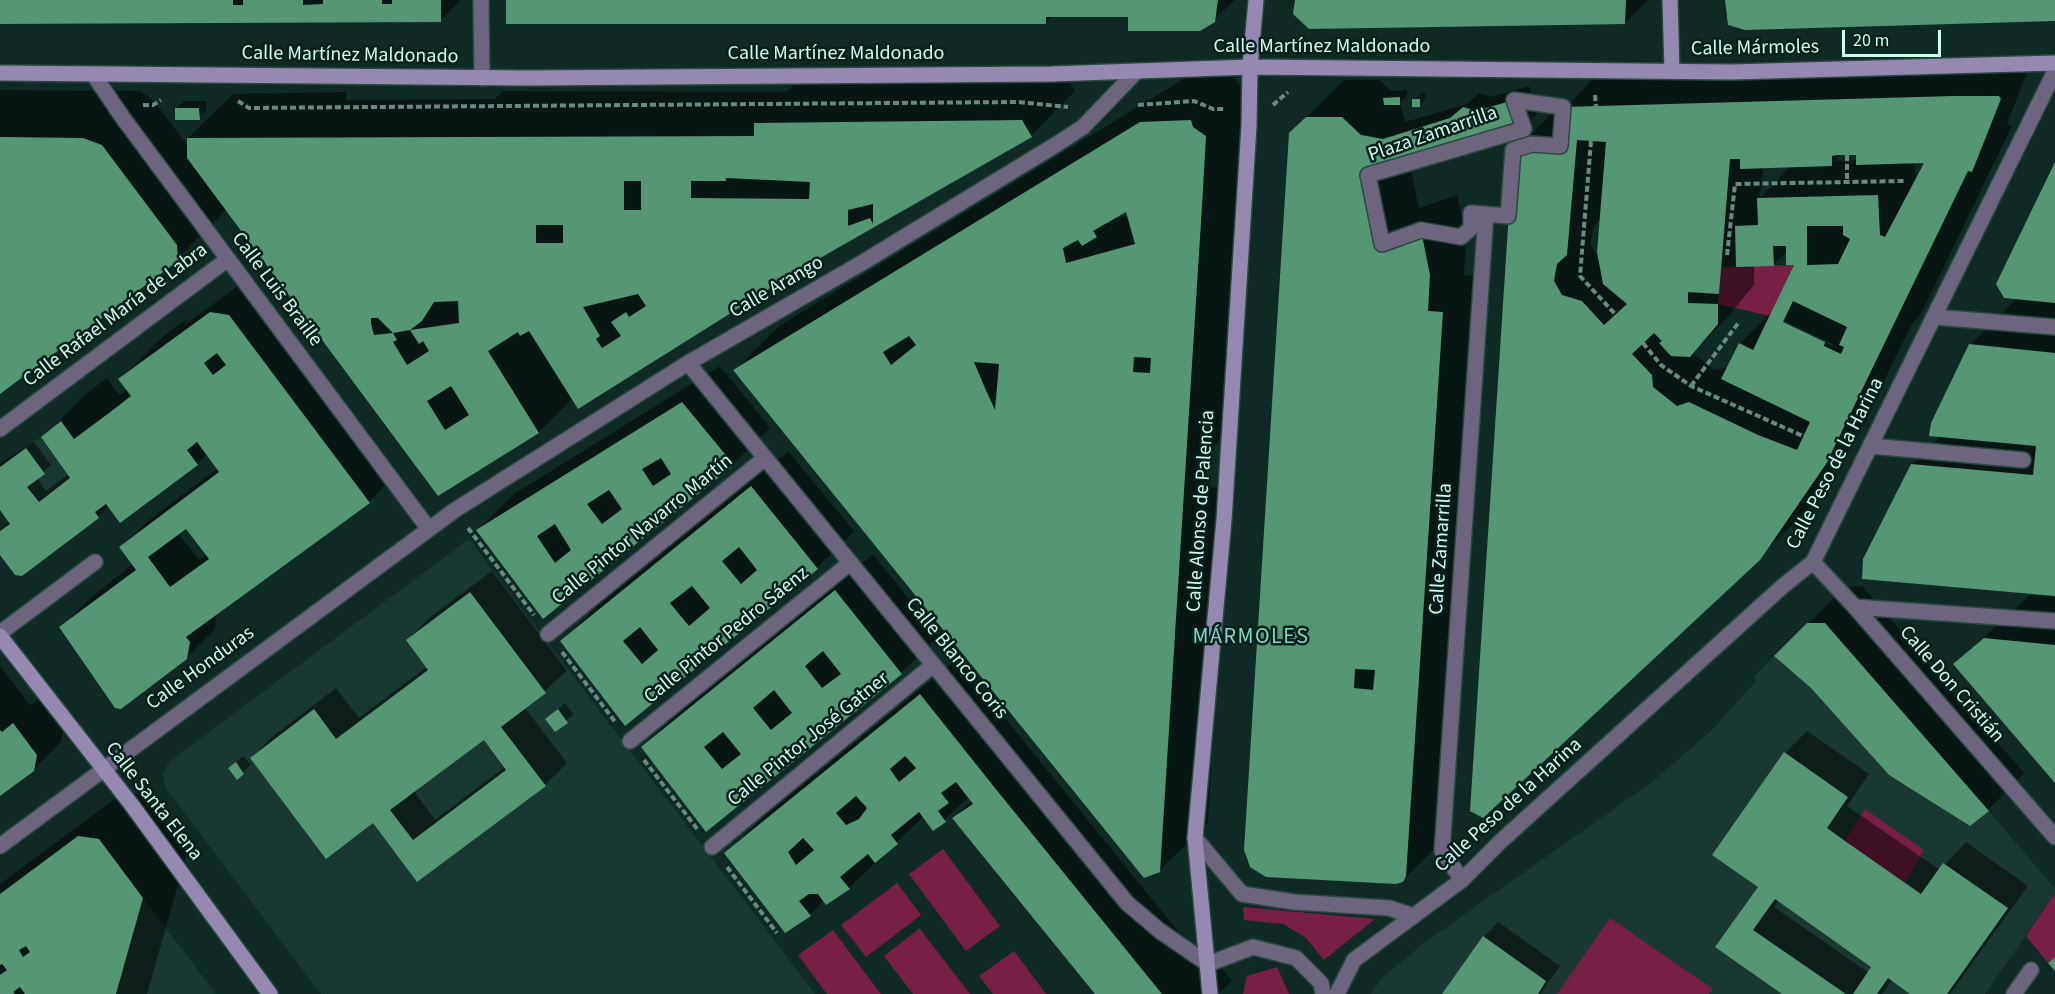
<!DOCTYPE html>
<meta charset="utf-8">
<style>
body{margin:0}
#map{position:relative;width:2055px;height:994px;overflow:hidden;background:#0f2a25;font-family:"Source Sans 3",sans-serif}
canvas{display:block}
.scale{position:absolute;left:1842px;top:30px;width:99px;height:27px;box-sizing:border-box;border:3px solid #d2faf0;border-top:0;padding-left:8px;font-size:18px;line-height:21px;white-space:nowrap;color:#d2faf0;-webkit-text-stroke:4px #05201b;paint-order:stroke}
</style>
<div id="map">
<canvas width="2055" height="994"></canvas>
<div class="scale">20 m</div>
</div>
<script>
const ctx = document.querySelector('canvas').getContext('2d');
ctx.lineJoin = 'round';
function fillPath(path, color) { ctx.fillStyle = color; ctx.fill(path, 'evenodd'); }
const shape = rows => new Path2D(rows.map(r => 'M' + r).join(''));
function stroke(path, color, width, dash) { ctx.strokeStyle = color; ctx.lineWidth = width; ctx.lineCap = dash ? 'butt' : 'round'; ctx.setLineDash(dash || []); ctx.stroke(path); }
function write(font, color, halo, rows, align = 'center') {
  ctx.font = font + ' "Source Sans 3",sans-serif'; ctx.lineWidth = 5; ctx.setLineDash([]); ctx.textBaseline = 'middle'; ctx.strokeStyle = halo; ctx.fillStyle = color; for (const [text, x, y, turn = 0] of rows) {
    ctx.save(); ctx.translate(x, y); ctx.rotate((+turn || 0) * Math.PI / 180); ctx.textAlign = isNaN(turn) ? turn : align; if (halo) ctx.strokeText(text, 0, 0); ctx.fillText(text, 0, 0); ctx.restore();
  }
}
const built = shape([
 [41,437,70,478,25,513,0,467],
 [469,539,815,994,321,994,166,788,163,774,169,762],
 [1774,656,1811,688,1889,775,1970,826,1989,811,2055,889,2055,893,1985,994,1371,994,1382,978,1424,943,1652,782,1711,731,1757,680,1754,677],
 [143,898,216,994,116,994]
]);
const green = shape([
 [1794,265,1770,316,1718,304,1721,267],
 [1865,809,1924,850,1905,883,1845,841],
 [943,849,1000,926,966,951,909,874],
 [897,883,921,915,866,957,841,925],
 [2055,893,2055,957,2048,963,2026,936],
 [1243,907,1375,919,1324,960,1305,937,1283,924,1244,920],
 [1610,918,1713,989,1709,994,1557,994],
 [920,928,920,929,970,994,913,994,884,956],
 [833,930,881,994,827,994,798,955],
 [1014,951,1046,994,993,994,979,976],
 [1277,967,1289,994,1243,994,1247,976]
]);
const shadow = shape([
 [0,0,461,0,440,21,0,22],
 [507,0,1235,0,1214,20,1130,15,1053,16,1046,23],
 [1296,0,1648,0,1625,23],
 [1601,70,2028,70,2007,124,2012,126,1920,316,1912,324,1866,418,1869,419,1825,463,1825,467,1861,431,1804,514,1483,816,1514,151,1551,114,1564,110],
 [1842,154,1857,154,1857,160,1835,161],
 [1926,161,1916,182,1915,162],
 [1792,165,1760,198,1763,167],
 [1601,218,1598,257,1590,244,1594,226],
 [1788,250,1797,264,1775,308,1740,344,1729,367,1714,370,1693,353,1727,318,1754,285,1754,265,1773,265],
 [1783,320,1833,344,1832,346,1780,322],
 [1066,76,1075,91,1031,136,875,227,573,398,539,432,439,494,226,210,177,259,0,392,0,90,140,91,153,100,188,146,188,138,233,94,346,92,346,100,495,99,503,91,786,92,800,79],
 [1235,76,1237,83,1250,92,1237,294,1229,302,1221,439,1206,454,1204,487,1218,488,1206,669,1217,670,1208,823,1159,871,735,370,779,326,1185,78],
 [1127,209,1129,215,1113,219],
 [1344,80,1379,80,1391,91,1407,90,1407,96,1400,103,1405,122,1467,104,1479,93,1492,97,1529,86,1538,113,1523,127,1409,161,1419,208,1457,195,1467,237,1464,275,1479,276,1440,844,1402,881,1254,869,1247,861,1245,850,1291,133],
 [1421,93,1426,93,1426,98,1419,105,1414,100],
 [184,101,206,101,206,111,199,118,177,108],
 [2055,165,2055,594,1912,465,1941,436,1970,345,2017,298],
 [239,285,396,474,369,502,217,613,215,629,186,658,116,706,61,628,88,600,133,564,121,547,149,520,218,468,207,454,197,464,109,506,98,517,0,553,0,531,10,521,0,507,0,463,34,442,51,465,37,478,46,491,69,474,43,437,87,393,107,378,119,395,128,389,120,379,165,335,184,321,186,324],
 [186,526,207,554,199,560,178,533],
 [720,366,770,428,733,464,544,617,478,530,514,494],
 [788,451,854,531,817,568,625,724,562,641,599,604],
 [873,554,938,636,901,673,706,830,643,747,680,711],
 [492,571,567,671,525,708,567,763,545,785,418,880,373,821,252,758,273,736,336,688,359,718,428,666,408,640,429,618],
 [484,738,505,767,435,820,414,791],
 [1862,586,2024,773,1988,810,1812,687,1776,656,1845,587],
 [2030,595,2055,597,2055,781,1955,664],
 [957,659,1204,963,1212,957,1232,981,1218,994,1097,994,954,818,972,800,969,797,934,829,924,816,849,888,824,900,810,915,726,853,763,817],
 [0,666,30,705,42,697,64,727,61,742,33,770,0,795],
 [565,703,574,714,555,730,547,719],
 [1807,731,1869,774,1847,806,1940,870,1966,842,2028,886,1950,994,1913,994,1892,980,1882,994,1785,994,1717,947,1760,887,1714,855,1785,753],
 [1779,900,1873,967,1869,973,1774,907],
 [243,756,251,765,237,778,230,768],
 [124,792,143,795,187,853,147,994,0,994,0,884],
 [1498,922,1560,966,1540,994,1444,994,1484,937]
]);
const building = shape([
 [0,0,233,0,233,5,243,5,243,0,303,0,303,5,323,4,323,0,382,0,382,4,392,4,392,0,441,0,441,22,0,24],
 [506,0,1218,0,1215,22,1200,31,1128,31,1128,17,1046,17,1046,24,506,24],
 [1295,0,1626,0,1625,24,1309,29,1293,14],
 [1725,0,2055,0,2055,21,1745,30,1728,25],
 [1953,96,1999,96,2001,99,1972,172,1968,171,1826,464,1760,560,1483,818,1470,811,1513,150,1560,146,1563,107],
 [1577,140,1606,142,1597,252,1603,284,1627,304,1604,325,1582,301,1562,295,1554,281,1557,264,1567,255],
 [1838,155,1856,155,1856,165,1924,163,1885,237,1880,235,1878,195,1757,198,1758,225,1735,226,1736,267,1774,266,1773,246,1786,246,1786,265,1794,265,1753,350,1739,343,1721,379,1810,422,1797,450,1758,435,1689,402,1677,406,1653,387,1652,375,1632,354,1654,333,1662,341,1659,343,1671,356,1690,357,1718,324,1718,304,1688,303,1688,292,1719,294,1730,159,1740,159,1740,169,1832,166,1832,156],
 [1807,226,1843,226,1843,235,1850,239,1838,264,1807,265],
 [1793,301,1847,327,1839,345,1844,347,1841,354,1824,346,1825,342,1783,322],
 [1400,97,1400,105,1384,105,1383,98],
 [1412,99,1420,99,1420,107,1412,107],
 [1514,100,1524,129,1368,175,1382,244,1421,230,1430,275,1428,311,1443,312,1406,876,1403,882,1396,884,1266,877,1250,867,1244,850,1289,133,1306,117,1342,117,1361,135,1383,139,1450,118,1463,107,1476,111],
 [1355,669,1375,670,1373,690,1354,688],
 [175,108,199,108,200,120,175,120],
 [1022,120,1032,137,801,269,578,409,529,331,520,336,518,332,488,351,539,433,438,496,187,158,187,138,754,136,754,123],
 [726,178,810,182,809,199,691,198,691,181,726,181],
 [624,181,641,181,641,210,624,210],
 [873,204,873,224,870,218,848,226,848,210],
 [536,225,563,225,563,243,536,243],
 [638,294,646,306,629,317,626,312,611,322,621,336,602,348,596,339,600,336,583,307],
 [458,301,459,323,410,330,419,344,423,341,429,351,407,365,393,342,397,340,393,333,374,335,371,324,371,318,378,318,393,333,410,330,422,321,434,302],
 [451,386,469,415,445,430,427,401],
 [1191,120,1193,127,1206,136,1202,206,1160,872,1144,878,733,370,1140,122],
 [1126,212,1135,244,1066,263,1063,248,1078,240,1082,246,1097,237,1093,231],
 [909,336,916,345,891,365,883,352],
 [1134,357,1151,358,1150,373,1133,372],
 [974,362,999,364,995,410,985,388],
 [0,137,83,138,102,145,177,245,178,261,0,394],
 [2055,162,2055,303,2004,298,1996,284],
 [210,312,229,315,370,503,186,637,190,642,187,659,121,709,115,708,59,627,136,570,119,547,219,472,197,442,187,450,198,465,120,523,106,504,95,512,99,518,22,576,15,575,0,555,0,531,10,524,0,510,0,467,26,448,45,474,27,487,39,502,70,478,41,437,61,421,74,439,109,413,131,396,118,379],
 [217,353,226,365,213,375,204,363],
 [186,529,209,559,170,587,148,557],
 [1969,344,2055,353,2055,596,1862,579,1863,559,1911,464,2033,475,2036,446,1929,436,1931,423],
 [682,402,734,465,543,619,476,530],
 [661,458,671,474,653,486,642,469],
 [609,490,622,509,602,524,587,504],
 [555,524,571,550,555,563,537,536],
 [751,486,818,569,625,726,560,641],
 [739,547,757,570,741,584,722,561],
 [692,586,710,608,689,626,670,603],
 [640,627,658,650,642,664,623,641],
 [835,590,902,674,706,832,641,747],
 [823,651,841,674,822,688,805,666],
 [774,690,792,713,771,730,753,708],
 [723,732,741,754,722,769,704,747],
 [470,592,546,693,501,727,546,786,417,882,373,823,326,859,250,758,314,709,336,739,428,670,406,640],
 [484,740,506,770,413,840,390,810],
 [1807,623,1825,623,1989,811,1970,826,1889,775,1811,688,1774,656],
 [1984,638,2055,645,2055,783,1953,664],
 [920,694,995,788,1162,994,1095,994,952,818,973,804,956,782,941,793,949,803,938,811,946,822,933,831,919,812,891,835,898,844,875,863,868,854,840,877,850,889,826,905,818,894,809,894,799,901,811,916,785,933,724,853],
 [905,756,916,768,899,782,890,769],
 [856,796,867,808,859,819,846,825,836,813],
 [803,838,814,850,796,865,788,852],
 [558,709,568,723,555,732,545,719],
 [13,723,37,755,34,771,0,796,0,730,2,732],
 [1784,752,1848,797,1827,828,1845,841,1921,894,1943,863,2008,908,1947,994,1910,994,1888,978,1877,994,1853,994,1871,967,1775,899,1753,930,1846,994,1782,994,1715,947,1758,887,1712,855],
 [236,762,244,774,237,780,228,768],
 [78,836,99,839,143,898,116,994,25,994,20,987,13,992,15,994,0,994,0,975,7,970,2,964,0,965,0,894],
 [26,946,30,952,23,957,19,950],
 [1483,936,1546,981,1538,994,1442,994],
 [2055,957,2055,971,2048,963]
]);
const path = shape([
 [1595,95,1596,106],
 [238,101,249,108,1018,102,1068,107],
 [143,105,153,105,161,100],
 [1138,105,1194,101,1213,109,1225,109],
 [1273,105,1288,92],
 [1591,141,1580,276,1615,314],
 [1847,155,1847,182],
 [1727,255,1735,184,1904,181],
 [1643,343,1661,365,1691,386,1803,436],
 [1691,386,1739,322],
 [468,528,534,615],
 [562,652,616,723],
 [644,760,698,830],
 [727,867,777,933]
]);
const lane = shape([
 [1871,446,2023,460],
 [0,633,95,562]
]);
const street = shape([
 [481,0,482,78],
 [93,74,123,118,428,528],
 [1514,100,1563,107,1560,146,1532,144,1513,150,1508,216,1471,213,1471,228,1461,237,1421,230,1382,244,1368,175,1524,129,1514,100],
 [1935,317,2055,327],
 [688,363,1127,903,1160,931,1208,964,1253,947,1296,958,1321,983,1323,994],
 [0,429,228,259],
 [1813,562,1855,607,2055,837],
 [1855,607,2055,621],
 [548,634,765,458],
 [630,741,850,563],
 [1195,838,1242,894,1294,902,1389,908,1414,916],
 [0,846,455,510,688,363,860,264,1057,144,1083,127,1136,72],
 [712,847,933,665],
 [1462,880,1442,851,1486,214],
 [1337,994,1354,960,1462,880,1501,841,1783,586,1813,562,2055,71],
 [2014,994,2031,970]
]);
const secondary = shape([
 [1670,0,1672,71],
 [0,73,526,78,1052,74,1250,67,1732,72,2055,63],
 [0,636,131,804,270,994],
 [1210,994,1195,838,1224,520,1249,126,1250,67,1256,0]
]);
const streetNames = [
 ["Calle Martínez Maldonado",1322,48],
 ["Calle Mármoles",1755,49,-1],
 ["Calle Martínez Maldonado",836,55],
 ["Calle Martínez Maldonado",350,56,1],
 ["Plaza Zamarrilla",1433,135,-19],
 ["Calle Arango",777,288,-30],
 ["Calle Luis Braille",276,290,53],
 ["Calle Rafael María de Labra",116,316,-37],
 ["Calle Peso de la Harina",1836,464,-63],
 ["Calle Alonso de Palencia",1202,511,-86],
 ["Calle Pintor Navarro Martín",643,530,-39],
 ["Calle Zamarrilla",1442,549,-86],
 ["Calle Pintor Pedro Sáenz",727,636,-39],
 ["Calle Blanco Coris",956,659,51],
 ["Calle Honduras",201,669,-36],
 ["Calle Don Cristián",1951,685,49],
 ["Calle Pintor José Gatner",809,740,-39],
 ["Calle Santa Elena",153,802,52],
 ["Calle Peso de la Harina",1509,806,-42]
];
const quarterNames = [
 ["MÁRMOLES",1251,638]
];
fillPath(built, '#193832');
fillPath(green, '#771f44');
fillPath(shadow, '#0007');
fillPath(building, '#559674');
stroke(lane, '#2a4741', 18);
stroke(street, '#2a4741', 18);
stroke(secondary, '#2a4741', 18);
stroke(path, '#698a83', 4, [6, 3]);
stroke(lane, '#6d657d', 15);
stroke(street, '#6d657d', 15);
stroke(secondary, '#9689b0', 15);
write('20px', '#d2faf0', '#05201b', streetNames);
ctx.letterSpacing = '1.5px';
write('22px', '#83d5c4', '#05201b', quarterNames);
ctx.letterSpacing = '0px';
</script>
